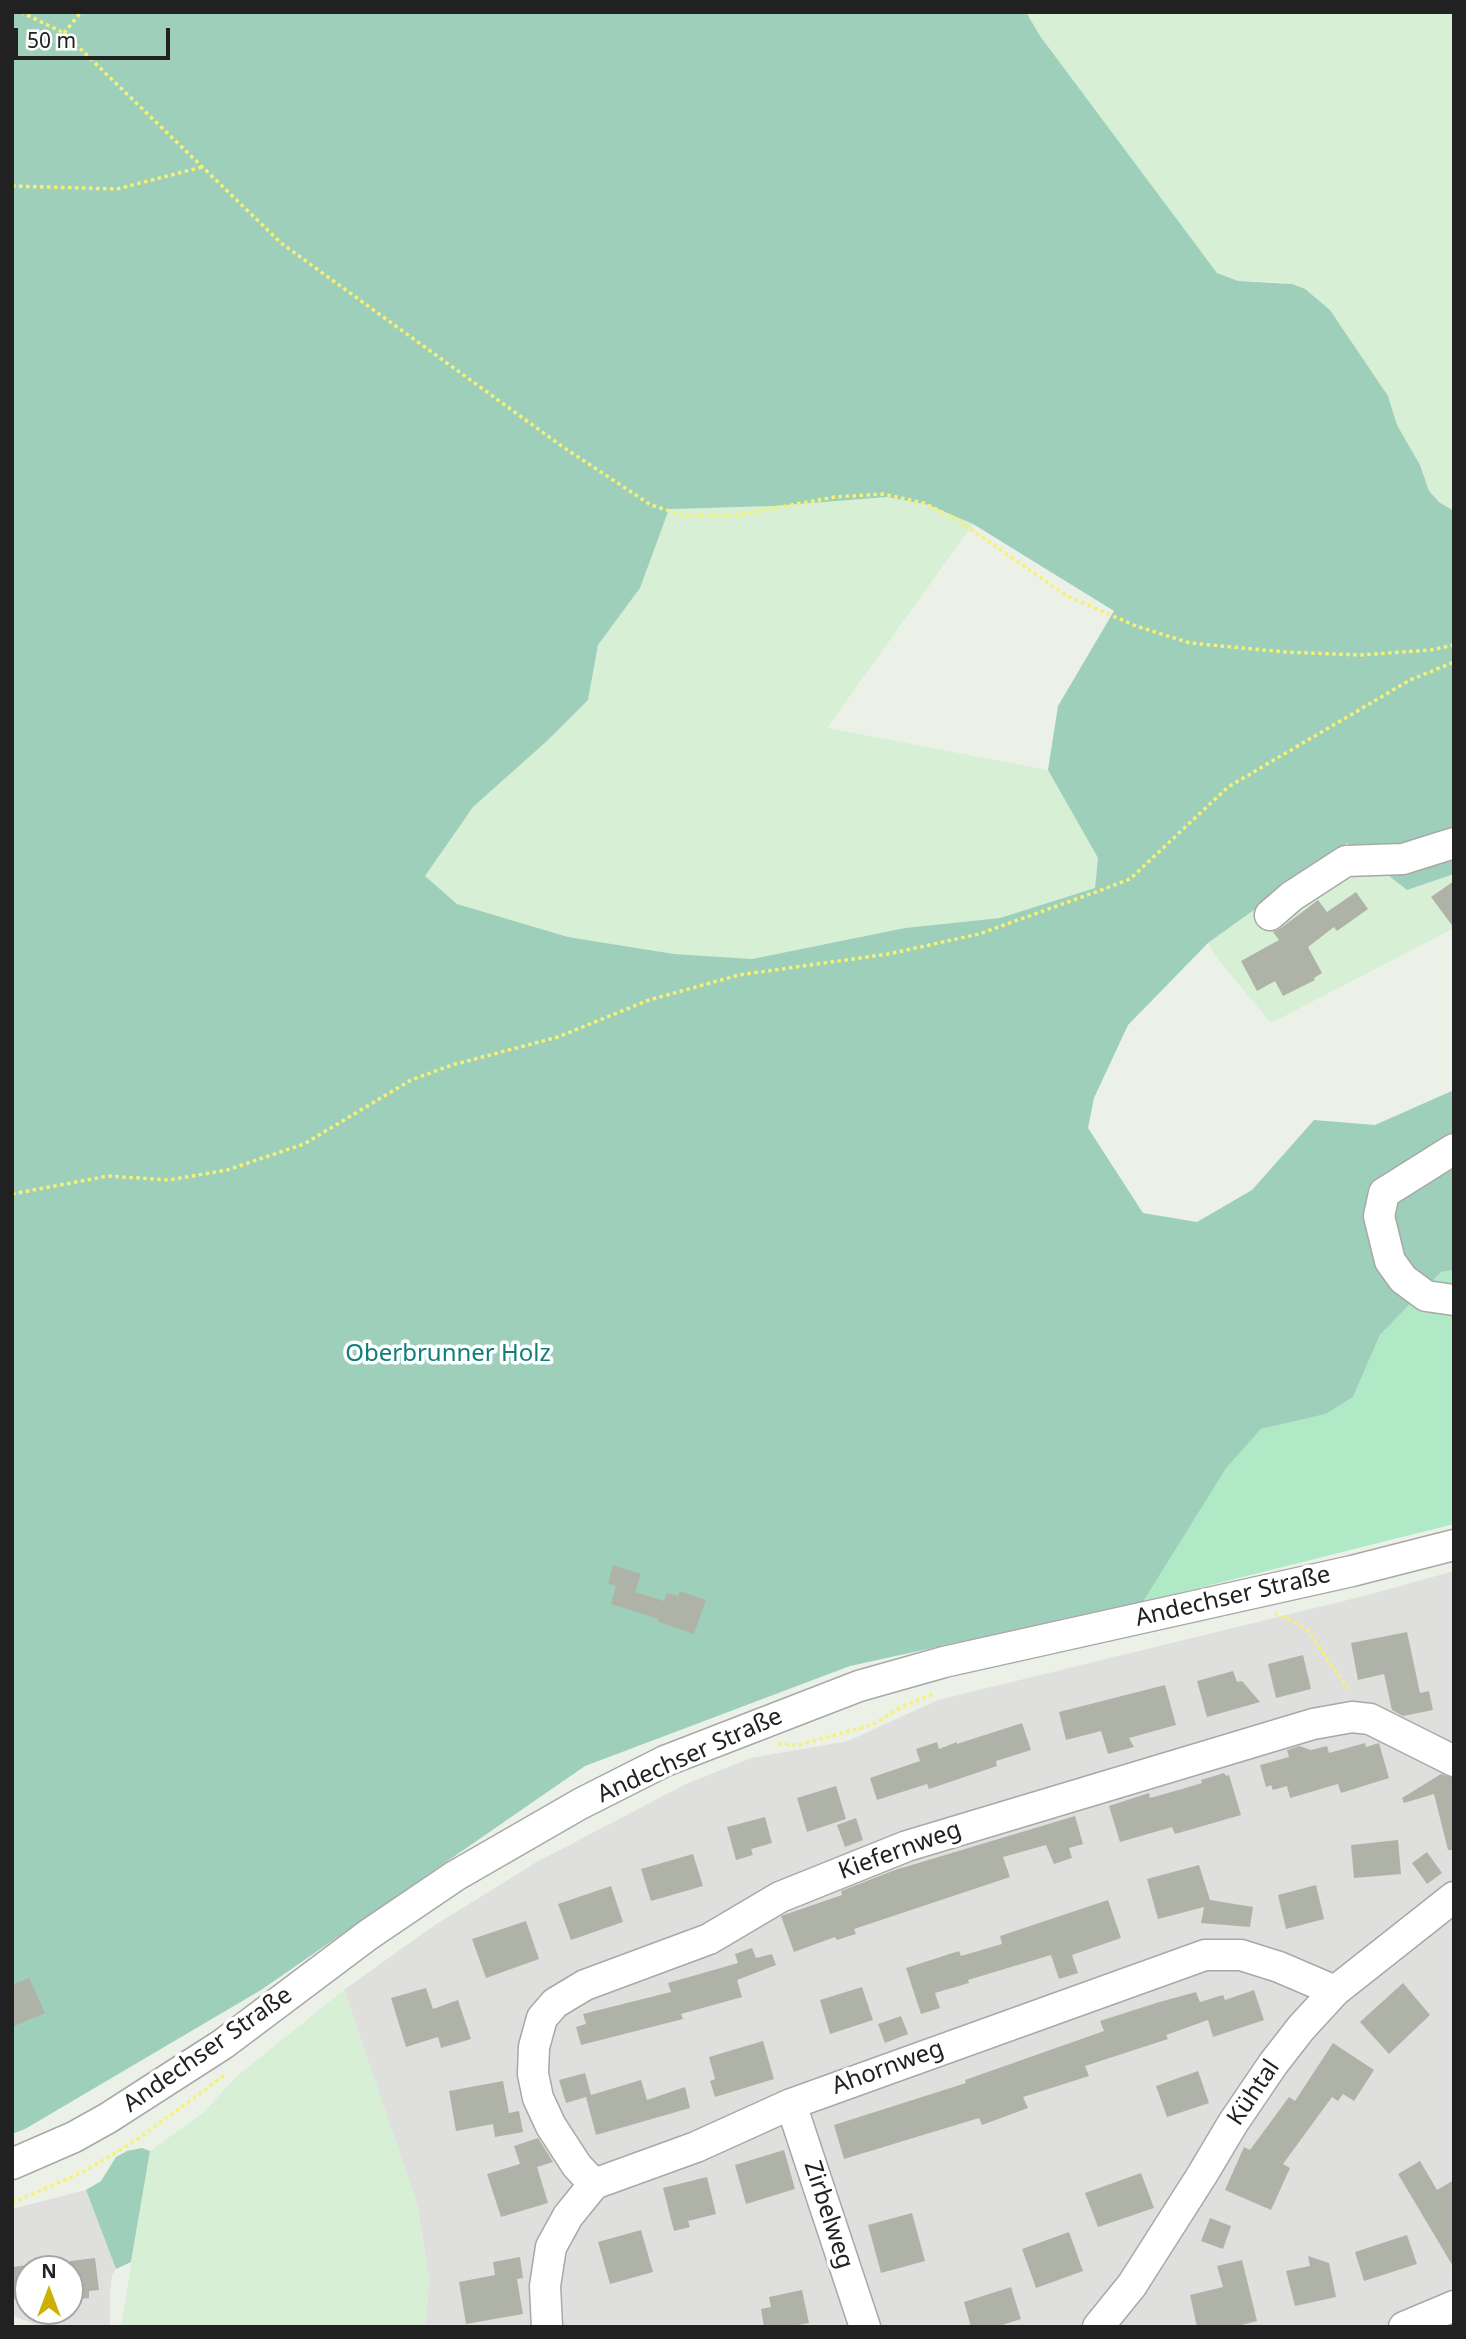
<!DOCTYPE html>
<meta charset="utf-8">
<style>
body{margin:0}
#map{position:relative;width:1466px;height:2339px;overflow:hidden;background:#ecf1e8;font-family:"Noto Sans",sans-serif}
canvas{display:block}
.frame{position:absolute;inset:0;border:14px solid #212121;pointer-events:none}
.north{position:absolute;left:14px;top:2255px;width:70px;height:70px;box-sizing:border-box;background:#fff;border:2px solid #a6a6a6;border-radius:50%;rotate:0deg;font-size:19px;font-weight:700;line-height:28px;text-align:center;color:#212121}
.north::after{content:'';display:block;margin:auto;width:24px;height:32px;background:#ccb006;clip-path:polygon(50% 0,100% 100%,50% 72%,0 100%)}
.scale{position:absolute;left:14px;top:28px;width:156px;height:32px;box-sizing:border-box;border:4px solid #212121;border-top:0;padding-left:9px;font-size:21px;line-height:24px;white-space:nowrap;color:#212121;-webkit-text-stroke:5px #fff;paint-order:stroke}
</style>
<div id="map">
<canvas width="1466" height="2339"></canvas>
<div class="frame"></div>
<div class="north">N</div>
<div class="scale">50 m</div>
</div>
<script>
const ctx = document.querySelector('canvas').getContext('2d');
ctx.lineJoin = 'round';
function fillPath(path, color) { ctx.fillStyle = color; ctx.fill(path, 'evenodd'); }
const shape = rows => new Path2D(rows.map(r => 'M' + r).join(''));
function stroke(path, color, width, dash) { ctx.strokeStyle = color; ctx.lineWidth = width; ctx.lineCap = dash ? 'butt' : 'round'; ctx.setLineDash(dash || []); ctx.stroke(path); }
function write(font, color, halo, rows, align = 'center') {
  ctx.font = font + ' "Noto Sans",sans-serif'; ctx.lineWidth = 7; ctx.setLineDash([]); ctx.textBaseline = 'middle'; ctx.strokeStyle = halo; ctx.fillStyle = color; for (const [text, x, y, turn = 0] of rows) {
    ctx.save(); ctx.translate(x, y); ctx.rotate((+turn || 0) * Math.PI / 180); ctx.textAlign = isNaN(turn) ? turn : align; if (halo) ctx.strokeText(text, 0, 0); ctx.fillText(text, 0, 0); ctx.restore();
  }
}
const residential = shape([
 [1454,1571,1454,2327,425,2327,429,2281,418,2207,344,1990,432,1927,535,1863,686,1784,751,1758,848,1741,938,1700,1364,1596],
 [86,2190,116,2269,112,2276,110,2293,110,2327,41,2327,12,2315,12,2209],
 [28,2269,70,2269,70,2311,28,2311]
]);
const farmland = shape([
 [1026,12,1454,12,1454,511,1439,502,1429,491,1420,465,1397,425,1388,396,1330,310,1316,299,1283,282,1238,281,1217,273,1040,36],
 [887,497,929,505,973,524,827,728,1048,770,1098,858,1095,888,1000,918,905,928,752,959,674,954,568,937,457,904,424,876,473,807,547,741,588,700,598,645,640,588,668,508,774,506],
 [1348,842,1407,890,1454,874,1454,928,1271,1023,1217,958,1208,943],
 [344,1990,418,2207,429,2281,425,2327,121,2327,150,2151,203,2113,236,2077]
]);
const grass = shape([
 [1454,1270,1454,1524,1143,1602,1226,1467,1261,1429,1326,1414,1353,1397,1380,1335,1441,1272]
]);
const forest = shape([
 [12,12,1026,12,1040,36,1217,273,1238,281,1292,284,1305,289,1330,310,1388,396,1397,425,1420,465,1429,491,1439,502,1454,511,1454,874,1407,890,1347,843,1208,943,1128,1025,1094,1098,1088,1128,1143,1213,1197,1222,1252,1190,1314,1120,1375,1125,1454,1090,1454,1270,1441,1272,1380,1335,1353,1397,1326,1414,1261,1429,1226,1468,1143,1602,850,1666,585,1766,261,1990,25,2129,12,2134],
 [887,497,929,505,973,524,1114,611,1058,706,1048,770,1098,858,1095,888,1000,918,905,928,752,959,674,954,568,937,457,904,425,876,473,807,547,741,588,700,598,645,640,588,669,509,774,506],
 [142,2148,150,2151,131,2262,116,2269,86,2190,101,2181,116,2157,127,2151]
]);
const building = shape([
 [1454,881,1454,928,1431,897],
 [1356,892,1368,909,1337,931,1334,927,1308,947,1322,973,1314,978,1315,980,1283,996,1275,981,1257,991,1241,961,1279,940,1273,932,1281,928,1318,900,1327,912],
 [613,1565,641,1574,635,1592,664,1601,667,1593,678,1596,680,1591,706,1600,694,1634,657,1621,659,1619,611,1604,616,1586,608,1583],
 [1407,1632,1420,1693,1429,1691,1433,1710,1403,1716,1392,1710,1384,1674,1358,1680,1351,1643],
 [1303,1655,1311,1689,1276,1698,1268,1664],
 [1233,1671,1237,1682,1242,1681,1260,1702,1207,1717,1197,1681],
 [1165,1685,1176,1725,1129,1738,1134,1747,1108,1754,1101,1731,1066,1740,1059,1712],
 [1022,1723,1031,1750,996,1761,997,1766,929,1789,927,1784,877,1800,870,1778,920,1761,916,1749,937,1742,939,1749,957,1742,957,1744],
 [1365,1743,1366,1747,1379,1743,1389,1778,1341,1793,1338,1784,1290,1798,1287,1786,1273,1790,1271,1785,1266,1787,1260,1765,1289,1757,1287,1750,1299,1746,1311,1750,1327,1746,1329,1753],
 [1224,1773,1226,1776,1229,1775,1241,1815,1175,1834,1172,1827,1120,1842,1109,1806,1149,1793,1150,1798,1182,1789,1202,1783,1201,1780],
 [1441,1774,1454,1778,1454,1850,1448,1850,1434,1794,1404,1803,1402,1798],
 [836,1786,846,1819,807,1832,797,1798],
 [1075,1816,1083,1844,1069,1848,1072,1858,1054,1864,1046,1845,1003,1857,1010,1877,854,1929,856,1934,837,1940,835,1937,794,1952,781,1916,842,1895,841,1891,895,1870],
 [765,1817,772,1843,751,1849,753,1855,736,1860,727,1827],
 [856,1818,863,1840,845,1847,837,1825],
 [1398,1840,1401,1874,1354,1878,1351,1845],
 [1427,1852,1442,1873,1427,1884,1412,1863],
 [693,1854,703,1886,651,1901,641,1869],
 [1199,1865,1210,1900,1253,1907,1250,1927,1201,1923,1204,1907,1158,1919,1147,1879],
 [1316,1885,1324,1919,1286,1929,1278,1895],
 [611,1886,623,1922,571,1940,558,1904],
 [1108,1900,1121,1938,1072,1955,1078,1973,1059,1979,1051,1955,968,1980,969,1983,935,1993,940,2008,921,2014,906,1968,959,1951,961,1956,1002,1944,1000,1936],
 [526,1921,539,1959,486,1978,472,1939],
 [752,1948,756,1958,772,1954,776,1965,737,1980,742,1997,681,2014,683,2019,581,2045,576,2027,586,2024,583,2014,671,1992,668,1983,738,1963,735,1954],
 [29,1978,45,2013,12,2027,12,1985],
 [1403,1983,1430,2015,1389,2054,1360,2022],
 [862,1987,873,2020,830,2034,820,2000],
 [426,1988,433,2009,458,2000,471,2039,441,2048,438,2037,406,2047,391,1998],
 [1254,1990,1264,2020,1213,2037,1208,2020,1166,2035,1168,2039,1085,2066,1089,2076,1023,2097,1028,2108,982,2125,979,2118,844,2159,834,2125,966,2083,965,2080,1104,2031,1100,2021,1156,2003,1196,1992,1200,2002,1223,1995,1225,2000],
 [901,2016,908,2034,885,2043,878,2024],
 [763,2041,774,2079,715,2097,710,2081,715,2079,709,2057],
 [1333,2043,1374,2070,1354,2101,1343,2094,1338,2101,1332,2097,1283,2164,1290,2168,1271,2210,1225,2190,1244,2147,1250,2150,1289,2097,1295,2101],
 [1198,2071,1209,2103,1167,2117,1156,2086],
 [585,2073,591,2095,641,2080,647,2100,685,2087,690,2108,596,2135,586,2097,566,2103,559,2080],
 [503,2081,509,2113,519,2111,523,2132,495,2137,493,2124,456,2131,449,2091],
 [538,2138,553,2162,537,2167,548,2203,501,2217,487,2174,520,2164,514,2146],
 [784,2150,795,2189,746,2204,735,2165],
 [1420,2161,1437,2190,1454,2180,1454,2268,1398,2174],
 [1141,2173,1154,2208,1098,2227,1085,2193],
 [707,2177,716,2214,688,2221,690,2227,674,2231,663,2188],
 [912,2213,925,2261,881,2273,868,2225],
 [1210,2218,1231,2226,1223,2249,1201,2241],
 [641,2230,653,2272,610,2284,598,2242],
 [1069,2232,1083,2271,1036,2288,1022,2249],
 [1407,2235,1417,2264,1364,2281,1355,2252],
 [1308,2256,1329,2263,1336,2297,1295,2306,1286,2271,1310,2266],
 [520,2257,523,2278,517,2279,523,2314,466,2324,459,2282,495,2275,493,2262],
 [95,2258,99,2290,89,2291,89,2298,70,2300,70,2261],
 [1242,2260,1257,2321,1234,2327,1197,2327,1190,2295,1223,2287,1217,2266],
 [28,2265,28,2298,12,2299,12,2267],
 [1011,2287,1021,2319,996,2327,971,2327,964,2302],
 [802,2290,809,2323,788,2327,764,2327,761,2309,771,2307,769,2297]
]);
const path = shape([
 [21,12,64,33,281,243,563,447,651,505,682,515,737,515,835,497,883,494,924,503,956,519,1067,596,1136,626,1190,643,1284,652,1361,655,1431,650,1454,645],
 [64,33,81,12],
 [12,186,117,189,202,167],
 [12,1194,108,1176,169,1180,227,1170,304,1144,411,1080,452,1065,558,1037,649,1000,739,975,888,954,979,934,1093,893,1130,879,1228,787,1410,680,1454,662],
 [1275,1614,1292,1620,1308,1631,1350,1692],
 [778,1744,798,1745,872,1725,901,1707,935,1693],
 [12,2203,85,2171,135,2141,225,2075]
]);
const minor = shape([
 [1270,915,1292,896,1346,861,1403,859,1454,843],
 [1454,1149,1384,1193,1379,1216,1390,1261,1403,1279,1426,1296,1454,1300],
 [791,2104,865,2327],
 [12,2164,74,2137,108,2118,223,2044,368,1935,455,1876,580,1804,665,1761,859,1686,944,1662,1352,1571,1454,1545],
 [594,2184,577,2166,551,2126,538,2098,533,2074,534,2047,542,2018,555,2003,585,1985,709,1939,780,1897,907,1846,1313,1724,1352,1717,1370,1719,1454,1761],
 [547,2327,545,2286,551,2247,568,2216,594,2184,696,2147,791,2104,1205,1955,1241,1955,1279,1967,1335,1991],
 [1098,2327,1132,2285,1202,2175,1233,2123,1273,2064,1301,2028,1335,1991,1454,1897],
 [1404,2327,1454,2306]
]);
const parkNames = [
 ["Oberbrunner Holz",448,1354]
];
const streetNames = [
 ["Andechser Straße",1233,1597,-13],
 ["Andechser Straße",690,1756,-24],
 ["Kiefernweg",900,1851,-20],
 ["Andechser Straße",208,2050,-35],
 ["Ahornweg",888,2068,-20],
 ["Kühtal",1254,2093,-56],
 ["Zirbelweg",828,2215,72]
];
fillPath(residential, '#dfdfde');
fillPath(farmland, '#d6efd5');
fillPath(grass, '#b0e9c5');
fillPath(forest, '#9ecfba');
fillPath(building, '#afb3a7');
stroke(minor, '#a8a8a8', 33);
stroke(path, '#f6f174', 3.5, [3.5, 3.5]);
stroke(minor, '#fff', 30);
write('24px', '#0f7f78', '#fff', parkNames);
write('24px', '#212121', '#fff', streetNames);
</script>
